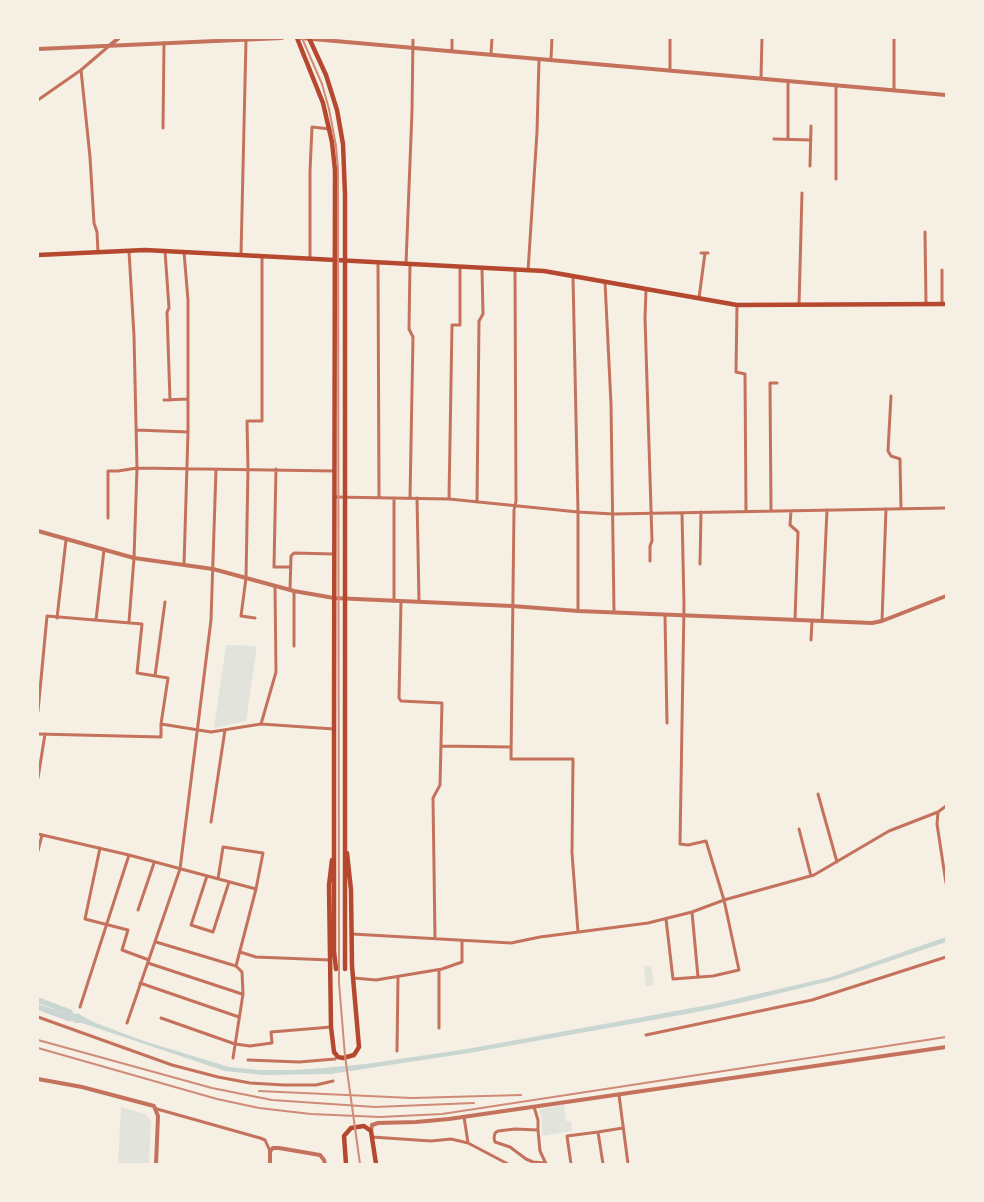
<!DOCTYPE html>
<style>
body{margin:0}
#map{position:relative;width:984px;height:1202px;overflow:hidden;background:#f6efe4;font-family:"DM Sans",sans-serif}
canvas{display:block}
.frame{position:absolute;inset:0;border:39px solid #f6efe4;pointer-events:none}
</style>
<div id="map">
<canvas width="984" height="1202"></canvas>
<div class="frame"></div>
</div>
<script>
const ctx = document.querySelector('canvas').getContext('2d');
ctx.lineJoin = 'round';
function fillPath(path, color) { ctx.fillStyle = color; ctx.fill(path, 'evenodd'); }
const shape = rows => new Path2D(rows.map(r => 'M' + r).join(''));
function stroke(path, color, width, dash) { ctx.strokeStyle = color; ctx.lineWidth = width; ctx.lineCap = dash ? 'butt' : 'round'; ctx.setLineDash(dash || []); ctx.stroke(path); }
const green = shape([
 [226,645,257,646,246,721,214,728],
 [644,966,651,966,654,985,646,986],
 [564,1105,566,1121,571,1121,572,1131,542,1136,542,1120,539,1109],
 [121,1107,146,1114,151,1121,149,1164,118,1164]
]);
const water = shape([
 [946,937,946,942,834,980,740,1003,692,1013,469,1053,330,1074,263,1075,225,1071,82,1023,75,1023,71,1020,70,1022,68,1021,38,1010,38,1004,70,1015,38,1003,38,997,72,1010,73,1013,77,1014,78,1013,82,1016,98,1024,144,1041,229,1067,259,1070,295,1070,323,1068,366,1064,467,1049,714,1004,831,977]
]);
const minor = shape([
 [670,38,670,70],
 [894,38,894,90],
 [452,50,452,38],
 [491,54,492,38],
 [551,59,552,38],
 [81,70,109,46],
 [761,78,762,38],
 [788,81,788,139],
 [38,100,81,70,90,157,94,223,97,232,98,252],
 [163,128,164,43],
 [774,139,811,140],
 [810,166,811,126],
 [836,179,836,85],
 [925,232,926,304],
 [165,251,169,308,167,312,170,400],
 [184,252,188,300,188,432,184,565],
 [701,253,708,253],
 [241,255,246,40],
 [310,258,310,171,312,127,330,129],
 [378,263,379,497],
 [406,264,412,111,413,38],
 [410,264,409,329,413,337,410,498],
 [515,270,516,501,514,510,511,759,573,759,572,853,578,932],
 [942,270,942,304],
 [528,271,537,132,539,59],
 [573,277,578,512,578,611],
 [605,282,611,404,614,612],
 [646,289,645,318,652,541,650,546,650,561],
 [699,298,705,253],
 [737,305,736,372,745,374,746,511],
 [799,305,802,193],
 [891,396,888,451,891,456,900,459,901,509],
 [164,400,188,399],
 [136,430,188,432],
 [276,469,274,567,290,567],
 [334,497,449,499,578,512,613,514,946,508],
 [417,498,419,601],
 [449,499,452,325,460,325,460,267],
 [477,502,479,321,483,314,482,268],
 [771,511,770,383,777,383],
 [791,511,790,525,798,532,795,620],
 [108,518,108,471,118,471,137,468,334,471],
 [700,564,701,512],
 [290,590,291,556,294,553,334,554],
 [394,601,394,498],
 [401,601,399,698,401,701,442,703,440,785,433,798,435,937],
 [665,615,667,723],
 [57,618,66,540],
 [255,618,241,616,246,578,248,469,247,421,262,421,262,256],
 [96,620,104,550],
 [822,621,827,510],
 [882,621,886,509],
 [129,622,134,558,137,468,134,336,129,251],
 [811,640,812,621],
 [294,646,294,591],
 [155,676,165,602],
 [38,711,47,616,142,624,137,673,168,678,161,724,161,737,38,734],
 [161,724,211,732,261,724,334,729],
 [261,724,276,672,275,586],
 [441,746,511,747],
 [38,778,45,734],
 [818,794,837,862],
 [938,812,937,824,946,883],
 [211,822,225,730],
 [799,829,811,876],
 [38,834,129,855,256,889],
 [100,848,85,919,128,930,122,950,149,960],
 [38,851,42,835],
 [207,876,191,925,213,932,229,882],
 [218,879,223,847,263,853,256,889,236,966],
 [138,910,154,863],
 [692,912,698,977],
 [666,919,673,979,713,976,739,970,724,900,706,841,688,845,680,844,684,605,682,513],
 [352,934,511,943,540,937,648,923,692,912,724,900,814,875,889,831,938,812,946,806],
 [156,942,236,966,242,972,243,994,233,1058],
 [240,952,256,957,330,960],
 [148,963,242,994],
 [354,978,376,980,442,969,462,962,462,940],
 [140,983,239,1017],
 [80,1007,129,855],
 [38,1017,172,1065,218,1077,250,1083,284,1085,316,1085,333,1081],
 [161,1018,235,1044,250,1046,272,1043,271,1032,331,1027],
 [127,1023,180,869,211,620,216,470],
 [439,1028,439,970],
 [646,1035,812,1000,946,957],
 [397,1051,398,977],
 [248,1060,299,1062,335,1059],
 [619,1095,628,1164],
 [534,1107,538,1120,538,1130,540,1151,546,1164],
 [157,1109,260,1138,265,1140,270,1151],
 [464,1117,468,1143],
 [538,1130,515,1129,498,1131,495,1133,494,1138,495,1142,510,1147,526,1159,533,1162,546,1163],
 [372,1137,431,1141,451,1139,468,1143,508,1164],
 [571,1164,567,1136,598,1132],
 [603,1164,598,1132,623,1128]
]);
const tertiary = shape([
 [301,38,946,95],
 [110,45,119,38],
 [38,49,282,38],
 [38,531,134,558,213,569,294,591,334,598,512,606,578,611,872,623,882,621,946,596],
 [38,1079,82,1087,154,1106,158,1116,156,1164],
 [371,1131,372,1125,378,1123,416,1122,449,1119,946,1047],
 [270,1164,270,1151,273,1148,279,1148,320,1155,324,1160,325,1164]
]);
const primary = shape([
 [297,38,323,103,332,142,335,170,334,729,334,951,336,969],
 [309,38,326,75,337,110,343,144,345,195,345,969],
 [38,255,145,250,544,271,737,305,946,304],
 [332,860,329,885,331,1027,334,1052,338,1057,343,1058,354,1055,359,1047,352,966,351,890,347,853],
 [346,1164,344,1136,351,1128,364,1126,371,1131,376,1164]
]);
const rail = shape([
 [302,38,322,84,329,109,336,146,338,169,339,983,345,1056,360,1164],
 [38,1040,212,1088,272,1100,375,1107,474,1103],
 [38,1048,217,1099,259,1108,311,1114,380,1117,442,1114,946,1037],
 [259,1091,412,1098,521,1095]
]);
fillPath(green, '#e2e4dc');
fillPath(water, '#c9d6d2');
stroke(minor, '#c5725c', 3);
stroke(tertiary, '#c5725c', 4);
stroke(primary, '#b5482f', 4.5);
stroke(rail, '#cf8b77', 2);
</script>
